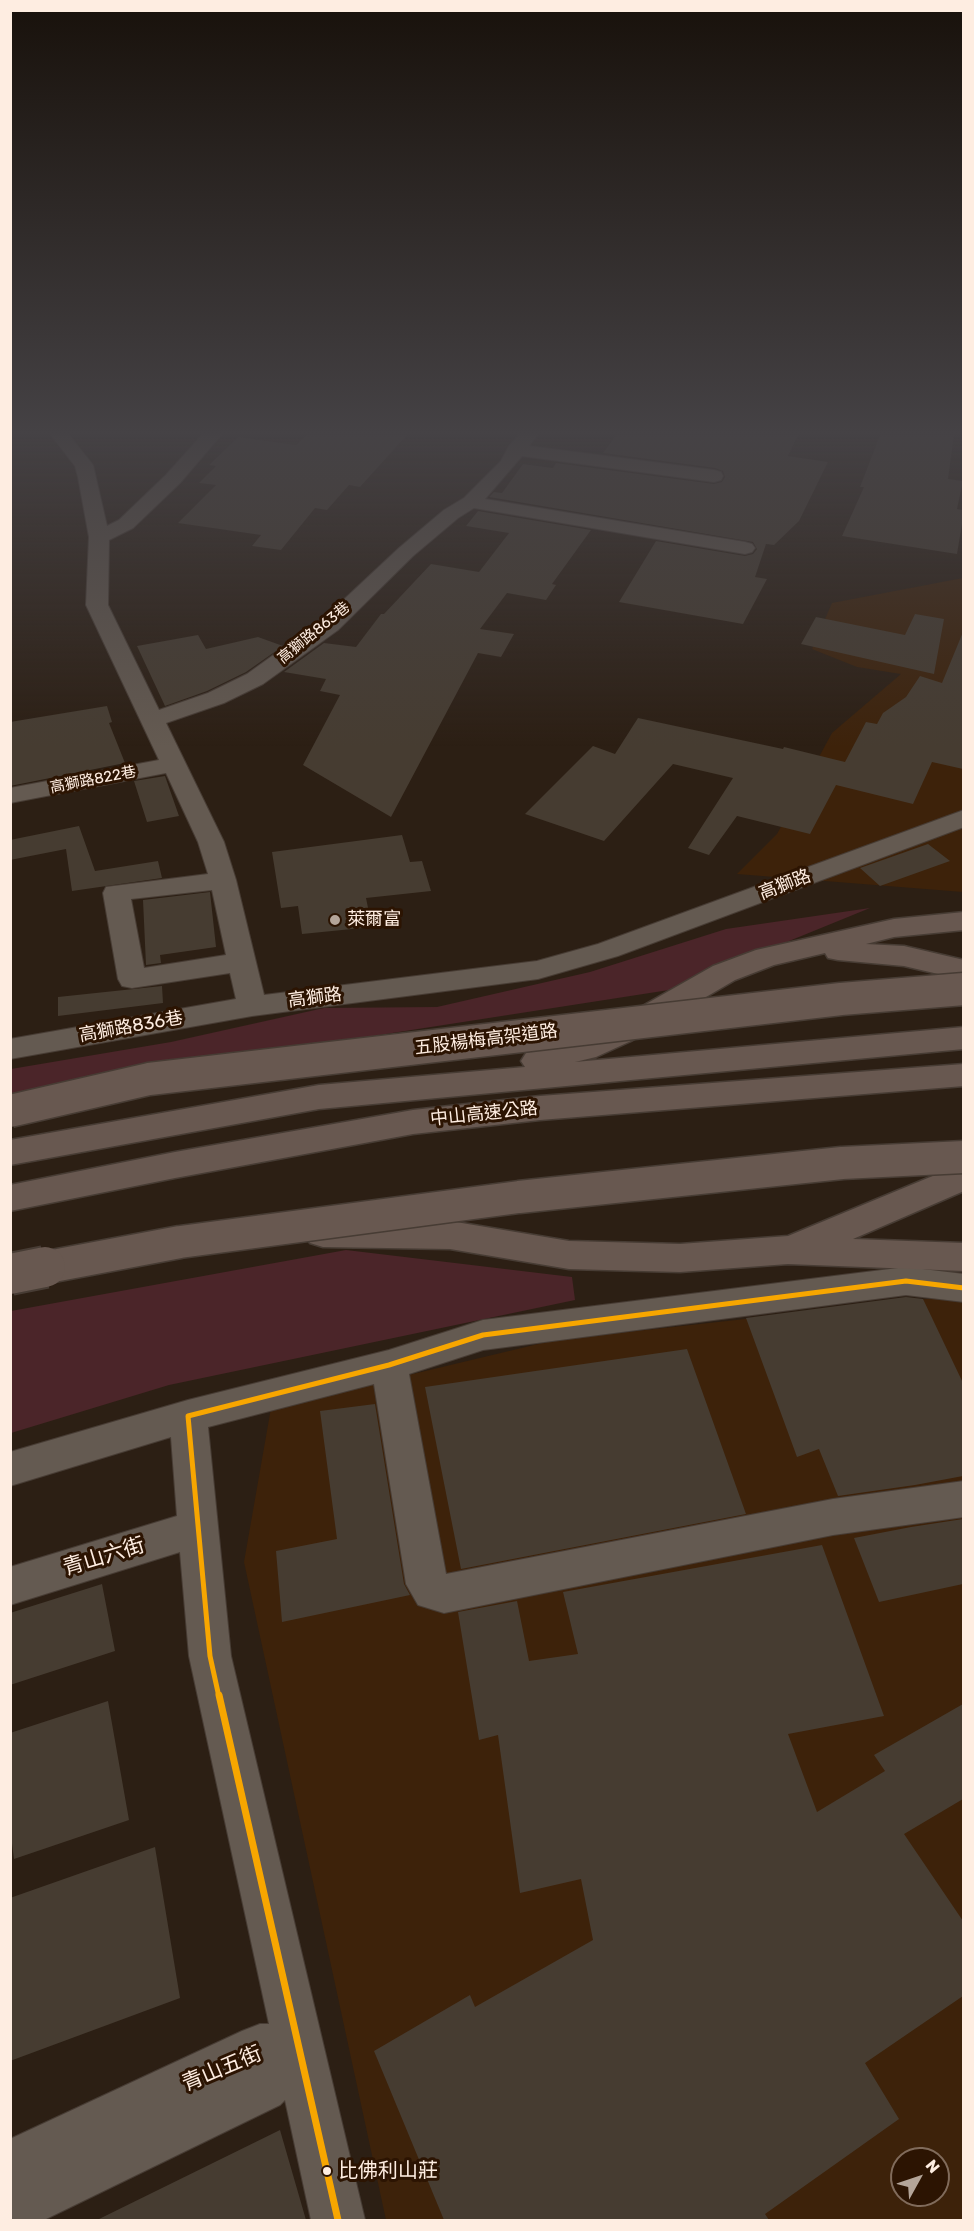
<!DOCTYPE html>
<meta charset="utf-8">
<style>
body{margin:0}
#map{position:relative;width:974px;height:2231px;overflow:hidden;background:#2c1f14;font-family:Rubik,sans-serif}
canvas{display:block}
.frame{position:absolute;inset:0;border:12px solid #feede1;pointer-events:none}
.north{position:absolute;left:890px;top:2147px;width:60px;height:60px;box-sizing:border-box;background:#2c1402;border:2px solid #806b5b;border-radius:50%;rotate:50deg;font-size:16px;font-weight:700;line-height:24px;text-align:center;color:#feede1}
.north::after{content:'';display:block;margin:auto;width:21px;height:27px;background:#b4a599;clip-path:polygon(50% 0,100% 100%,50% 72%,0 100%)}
</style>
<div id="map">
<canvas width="974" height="2231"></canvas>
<div class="frame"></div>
<div class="north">N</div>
</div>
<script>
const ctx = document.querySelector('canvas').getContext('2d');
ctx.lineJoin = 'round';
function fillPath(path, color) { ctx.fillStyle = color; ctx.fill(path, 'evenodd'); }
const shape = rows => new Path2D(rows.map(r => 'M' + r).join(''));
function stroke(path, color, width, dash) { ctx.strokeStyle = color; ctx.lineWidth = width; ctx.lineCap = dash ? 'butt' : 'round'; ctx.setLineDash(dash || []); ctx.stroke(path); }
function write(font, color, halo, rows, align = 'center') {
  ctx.font = font + ' Rubik,"Noto Sans TC",sans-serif'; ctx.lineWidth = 6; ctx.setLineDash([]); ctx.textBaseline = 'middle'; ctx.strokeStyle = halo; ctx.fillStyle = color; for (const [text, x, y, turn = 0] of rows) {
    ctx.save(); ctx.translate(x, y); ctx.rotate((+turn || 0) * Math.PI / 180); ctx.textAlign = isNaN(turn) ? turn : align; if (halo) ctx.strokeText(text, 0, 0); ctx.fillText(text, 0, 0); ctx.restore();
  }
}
const built = shape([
 [963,578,963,892,737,874,777,834,832,733,901,674,857,667,812,649,832,603],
 [963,1295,963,2220,386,2220,244,1562,271,1408,555,1340],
 [902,2159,938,2159,938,2195,902,2195]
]);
const green = shape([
 [870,908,669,990,109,1077,11,1097,11,1069,171,1042,324,1008,437,1007,590,972,726,929],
 [346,1250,572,1277,575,1300,169,1385,11,1433,11,1311]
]);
const building = shape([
 [307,435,407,435,360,487,349,485,327,510,315,508,281,550,252,546,261,535,178,523,216,485,199,483,216,466,209,465,238,437,296,445],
 [616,435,798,435,788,456,828,462,799,521,774,545,766,544,755,577,767,579,743,624,619,602,656,541,745,556,753,554,757,549,753,542,489,497,494,492,502,493,523,464,553,468,556,463,714,484,722,482,725,477,723,471,715,468,603,453],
 [880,435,954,435,948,479,963,481,957,509,963,510,963,518,957,554,842,536,864,487,860,487],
 [478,511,591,530,552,584,556,585,546,600,507,593,480,629,514,634,501,657,478,653,391,817,303,765,340,695,320,691,326,679,284,672,324,643,356,647,381,614,384,614,431,564,479,572,509,533,466,526],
 [915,614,944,619,934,674,801,644,816,617,905,635],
 [963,632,963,769,932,762,913,804,836,785,810,834,737,816,709,855,688,848,733,778,673,764,604,841,525,814,593,746,615,754,638,718,783,749,784,747,845,762,866,722,877,724,883,713,906,697,920,676,942,683],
 [198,635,206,649,258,637,283,646,246,672,207,691,165,706,137,646],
 [107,706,112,722,109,723,125,763,10,786,10,722],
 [165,776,179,816,147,822,134,781],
 [79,826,95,871,158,861,162,878,72,891,66,849,10,860,10,840],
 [402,835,410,862,422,861,431,891,366,898,372,927,302,934,298,906,281,908,272,852],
 [928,844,950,861,880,886,860,868],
 [210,892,216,947,160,955,161,963,146,965,143,900],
 [162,986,163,1003,58,1016,58,997],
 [906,1297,923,1299,963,1383,963,1476,915,1485,838,1496,819,1449,797,1457,746,1318],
 [687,1349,746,1514,461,1569,425,1387],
 [375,1404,404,1584,410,1595,282,1622,276,1551,337,1539,320,1411],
 [963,1519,963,1584,879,1602,854,1538,911,1527],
 [822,1545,884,1716,788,1734,817,1812,885,1771,874,1755,963,1704,963,1799,904,1834,963,1921,963,1996,865,2063,899,2119,765,2214,769,2220,444,2220,374,2051,470,1995,475,2007,593,1940,581,1879,520,1893,498,1735,479,1740,458,1612,517,1601,529,1661,578,1654,563,1592],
 [102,1584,115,1651,10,1685,10,1613],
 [108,1701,129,1820,14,1859,10,1828,10,1733],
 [155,1847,180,1998,10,2061,10,1898],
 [280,2130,306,2220,97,2220]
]);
const minor = shape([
 [51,435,69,435,93,465,107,526,119,520,166,475,202,435,221,435,180,483,133,528,109,540,108,605,159,710,208,693,247,674,322,620,399,548,444,510,464,498,501,461,509,446,519,435,537,435,529,446,714,470,721,472,723,476,721,480,714,482,522,456,485,499,745,542,752,544,755,548,752,552,745,554,474,508,458,518,413,556,338,630,263,684,224,703,166,723,224,842,236,880,264,995,537,961,598,944,964,810,964,827,618,956,538,979,252,1016,10,1059,10,1039,236,999,230,973,132,988,122,986,118,979,103,893,106,887,208,874,198,842,166,773,10,803,10,788,159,760,86,605,89,537,78,477,75,466,51,435],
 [212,890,226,955,144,968,131,899,212,890],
 [906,1267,964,1274,964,1302,906,1295,483,1350,409,1374,446,1574,833,1499,964,1481,964,1517,833,1535,444,1613,418,1605,406,1584,374,1384,208,1427,231,1656,365,2220,311,2220,285,2100,280,2105,44,2220,10,2220,10,2139,242,2031,260,2024,269,2024,189,1656,180,1552,10,1605,10,1567,177,1516,171,1437,10,1486,10,1452,188,1400,389,1350,483,1320,906,1267]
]);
const highway = shape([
 [964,912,964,930,894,937,866,944,904,946,964,960,964,980,904,966,838,960,828,958,825,953,774,965,735,980,631,1041,596,1057,575,1062,964,1027,964,1049,319,1109,10,1165,10,1140,319,1085,525,1067,521,1061,526,1053,576,1040,609,1025,713,966,756,950,894,919,964,912],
 [964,1064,964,1086,540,1120,413,1134,175,1178,10,1211,10,1185,175,1152,413,1110,540,1096,964,1064],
 [964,1163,964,1191,853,1239,964,1243,964,1271,788,1264,680,1272,569,1269,450,1249,323,1247,310,1243,305,1233,310,1223,323,1219,450,1221,569,1241,680,1244,788,1236,964,1163]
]);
const highwayBridgeFar1 = shape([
 [10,1111,149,1079,841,999,964,989],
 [37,1269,180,1242,519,1197,842,1163,964,1157]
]);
const highwayBridge = shape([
 [10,1274,45,1267]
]);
const bus1Far1 = shape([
 [219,1697,210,1656,188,1416,389,1365,483,1335,906,1281,964,1288]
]);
const bus1 = shape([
 [219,1695,338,2220]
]);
const markers = [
 [335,920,6,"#b4a599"],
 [327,2171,5,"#feede1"]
];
const farStreetnames = [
 ["高獅路863巷",314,633,-39],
 ["高獅路822巷",93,780,-11]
];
const streetNames = [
 ["高獅路",785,885,-21],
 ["高獅路",315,998,-7],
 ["高獅路836巷",131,1027,-10],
 ["五股楊梅高架道路",486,1040,-7],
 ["中山高速公路",484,1114,-6]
];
const poiNames = [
 ["萊爾富",347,920]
];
const nearBusnames = [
 ["比佛利山莊",338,2171]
];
const nearStreetnames = [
 ["青山六街",104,1557,-17],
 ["青山五街",222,2069,-23]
];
fillPath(built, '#3d220a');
fillPath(green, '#4b2529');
fillPath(building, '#463c31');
stroke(minor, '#473c34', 2);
stroke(highway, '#473c34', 3);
fillPath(minor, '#645a51');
fillPath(highway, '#685850');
stroke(highwayBridgeFar1, '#473c34', 35, []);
stroke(highwayBridge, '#473c34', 44, []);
stroke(highwayBridgeFar1, '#685850', 32);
stroke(highwayBridge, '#685850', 40);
stroke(bus1Far1, '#f7a600', 5);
stroke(bus1, '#f7a600', 7);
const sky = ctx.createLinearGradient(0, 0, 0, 747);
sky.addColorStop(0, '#18110b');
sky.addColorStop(0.58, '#454245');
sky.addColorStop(1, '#45424500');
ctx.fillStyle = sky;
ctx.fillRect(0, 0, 974, 747);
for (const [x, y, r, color] of markers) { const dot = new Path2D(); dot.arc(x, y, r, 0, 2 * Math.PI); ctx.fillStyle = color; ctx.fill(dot); stroke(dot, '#2c1402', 2); }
write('15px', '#feede1', '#2c1402', farStreetnames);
write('18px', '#feede1', '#2c1402', streetNames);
write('18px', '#feede1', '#2c1402', poiNames, 'left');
write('20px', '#feede1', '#2c1402', nearBusnames, 'left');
write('21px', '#feede1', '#2c1402', nearStreetnames);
</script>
